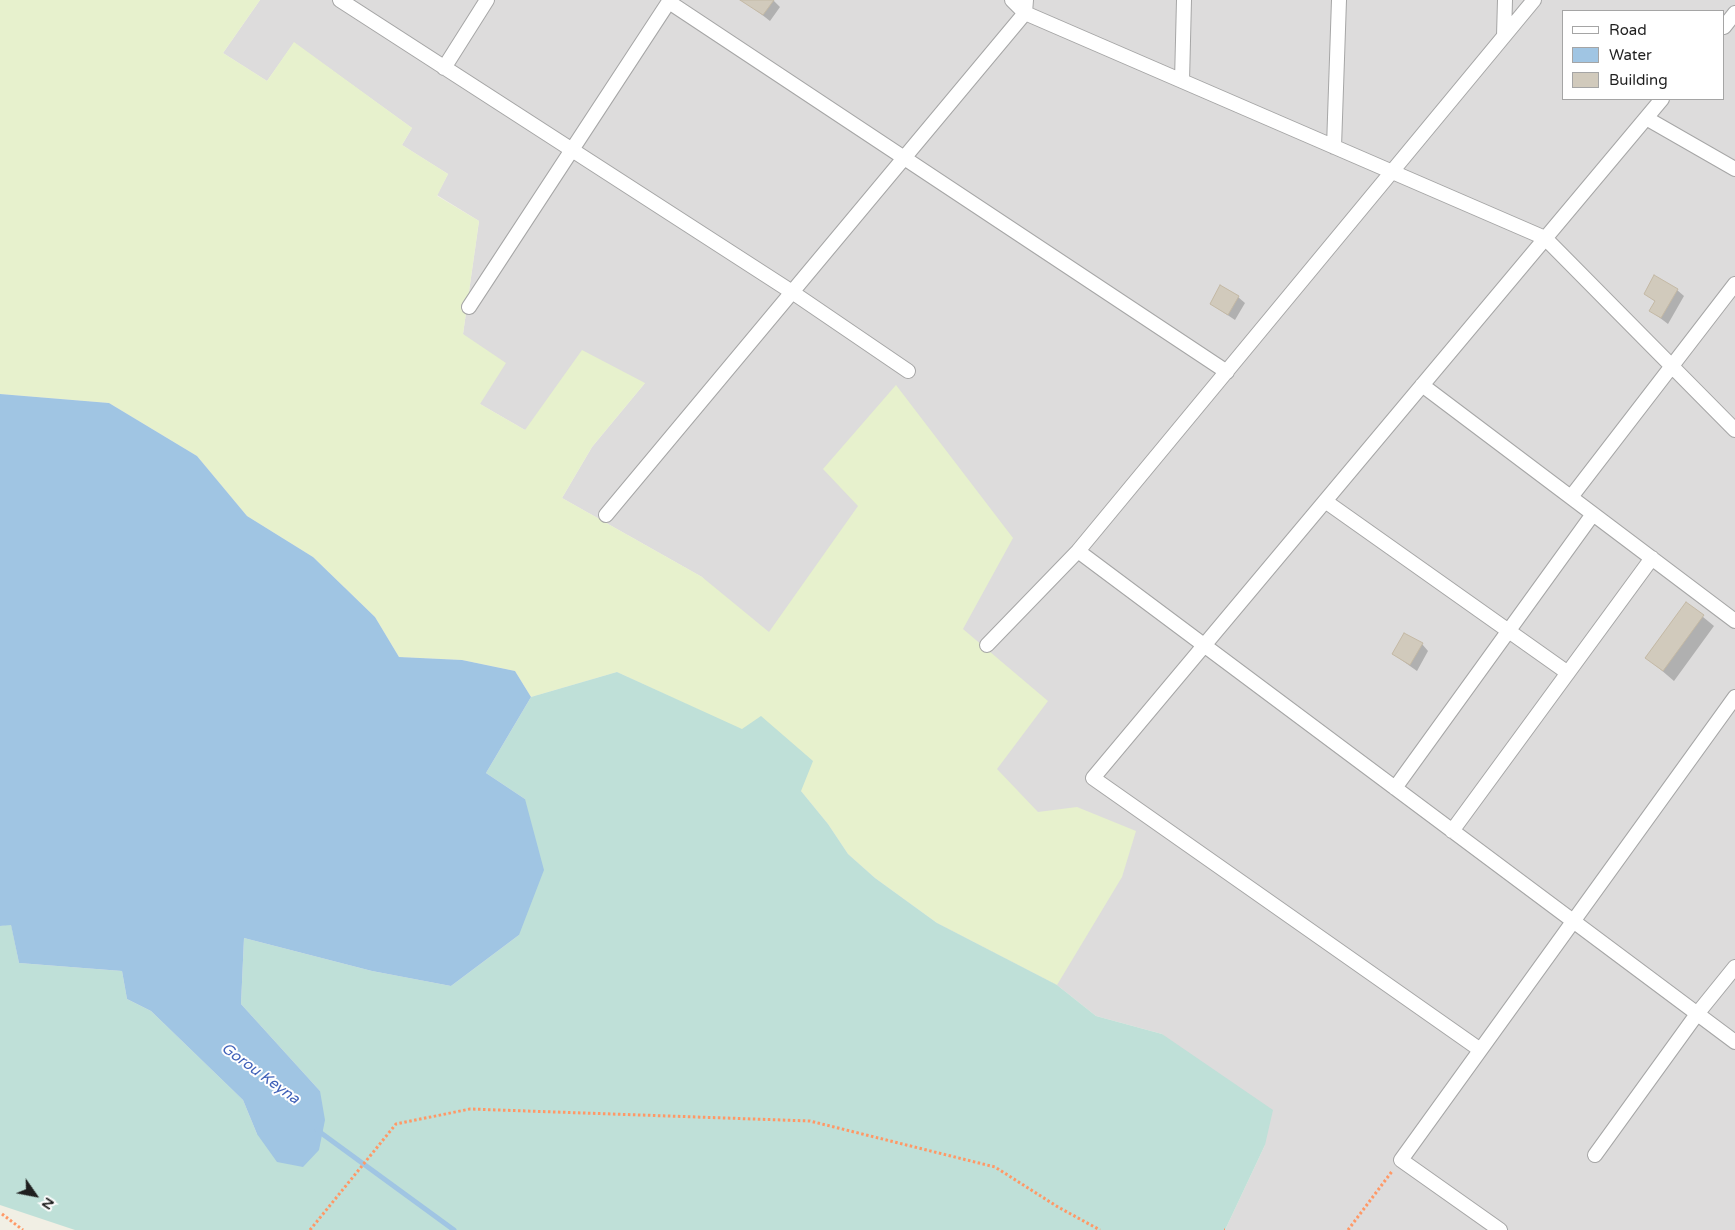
<!DOCTYPE html>
<style>
body{margin:0}
#map{position:relative;width:1735px;height:1230px;overflow:hidden;background:#f1efe4;font-family:"Varela Round",sans-serif}
canvas{display:block}
.legend{position:absolute;left:1562px;top:10px;width:162px;height:90px;box-sizing:border-box;background:#fff;border:1px solid #a5a5a5;margin:0;padding:6px 9px;list-style:none;font-size:15px;color:#1f1f1f}
.legend li{display:flex;align-items:center;gap:10px;height:25px}
.legend b{width:25px;border:1px solid #a5a5a5}
.north{position:absolute;left:10px;top:1170px;width:50px;height:50px;-webkit-text-stroke:4px #fff;paint-order:stroke;rotate:123deg;font-size:14px;font-weight:700;line-height:20px;text-align:center;color:#1f1f1f}
.north::after{content:'';display:block;margin:auto;width:18px;height:22px;background:#1f1f1f;clip-path:polygon(50% 0,100% 100%,50% 72%,0 100%)}
</style>
<div id="map">
<canvas width="1735" height="1230"></canvas>
<ul class="legend">
<li><b style="height:6px;background:#fff"></b>Road</li>
<li><b style="height:14px;background:#a0c5e3"></b>Water</li>
<li><b style="height:14px;background:#d1cabc"></b>Building</li>
</ul>
<div class="north">N</div>
</div>
<script>
const ctx = document.querySelector('canvas').getContext('2d');
ctx.lineJoin = 'round';
function fillPath(path, color) { ctx.fillStyle = color; ctx.fill(path, 'evenodd'); }
const shape = rows => new Path2D(rows.map(r => 'M' + r).join(''));
function stroke(path, color, width, dash) { ctx.strokeStyle = color; ctx.lineWidth = width; ctx.lineCap = dash ? 'butt' : 'round'; ctx.setLineDash(dash || []); ctx.stroke(path); }
function write(font, color, halo, rows, align = 'center') {
  ctx.font = font + ' "Varela Round",sans-serif'; ctx.lineWidth = 4; ctx.setLineDash([]); ctx.textBaseline = 'middle'; ctx.strokeStyle = halo; ctx.fillStyle = color; for (const [text, x, y, turn = 0] of rows) {
    ctx.save(); ctx.translate(x, y); ctx.rotate((+turn || 0) * Math.PI / 180); ctx.textAlign = isNaN(turn) ? turn : align; if (halo) ctx.strokeText(text, 0, 0); ctx.fillText(text, 0, 0); ctx.restore();
  }
}
const residential = shape([
 [260,0,1735,0,1735,1230,1225,1230,1265,1145,1162,1034,1096,1016,1057,985,937,923,702,577,562,498,592,447,645,383,525,430,480,404,463,334,479,221,437,195,448,174,402,145,412,128,294,43,267,81,223,53],
 [1564,11,1724,11,1724,99,1564,99]
]);
const farmland = shape([
 [0,0,260,0,223,53,267,81,294,42,412,128,402,145,448,174,437,196,479,221,463,334,506,363,480,404,525,430,582,350,645,383,592,447,562,498,702,577,769,632,858,506,823,469,896,385,1013,538,963,629,1048,701,997,769,1038,812,1077,807,1136,831,1122,877,1057,985,937,923,875,878,848,854,828,824,801,791,742,730,617,672,531,697,515,671,462,660,399,657,375,617,313,557,247,516,197,456,109,403,0,394]
]);
const wetland = shape([
 [617,672,742,729,761,716,813,761,801,791,828,824,848,854,875,878,937,923,1057,985,1096,1016,1162,1034,1273,1110,1265,1145,1225,1230,75,1230,0,1205,0,926,11,924,19,963,122,971,127,999,151,1011,243,1100,257,1134,320,1091,241,1004,244,938,372,971,451,986,519,935,525,799,486,773,531,697]
]);
const water = shape([
 [0,394,109,403,197,456,247,516,313,557,375,617,399,657,462,660,515,671,531,697,486,773,525,799,544,870,519,935,451,986,372,971,244,938,241,1004,320,1091,325,1120,319,1150,303,1167,277,1162,257,1134,243,1100,151,1011,127,999,122,971,19,963,11,925,0,926]
]);
const shadow = shape([
 [743,0,773,0,780,7,770,21],
 [1677,290,1684,296,1668,324,1651,311,1656,302,1645,293],
 [1238,297,1245,303,1235,320,1211,304],
 [1686,603,1714,626,1674,681,1646,657],
 [1422,644,1428,651,1417,671,1393,654]
]);
const stream = shape([
 [317,1130,454,1230]
]);
const building = shape([
 [740,0,774,0,763,15,740,0],
 [1654,275,1678,289,1661,318,1649,311,1655,301,1644,294,1654,275],
 [1220,285,1239,296,1228,315,1210,304,1220,285],
 [1686,602,1704,615,1663,671,1645,658,1686,602],
 [1404,633,1423,643,1410,665,1392,654,1404,633]
]);
const path = shape([
 [2,1214,23,1230],
 [310,1230,396,1124,470,1109,810,1121,995,1167,1058,1207,1100,1230],
 [1224,1230,1225,1230],
 [1348,1230,1393,1170]
]);
const street = shape([
 [340,0,792,292,908,371],
 [1012,0,1025,13,1545,238,1735,430],
 [669,2,1227,372],
 [1724,27,1735,13],
 [1504,36,1505,0],
 [444,68,487,0],
 [1182,81,1184,0],
 [1646,118,1735,169],
 [1334,147,1339,0],
 [469,307,670,0],
 [1422,385,1735,621],
 [1571,497,1735,284],
 [1325,501,1568,673],
 [606,515,1025,13,1026,0],
 [1078,551,1735,1042],
 [987,645,1078,551,1534,0],
 [1395,788,1593,514],
 [1452,831,1652,558],
 [1479,1049,1093,778,1662,99],
 [1595,1155,1697,1014,1735,967],
 [1500,1230,1401,1160,1735,697]
]);
const waterNames = [
 ["Gorou Keyna",260,1074,36]
];
fillPath(residential, '#dddcdc');
fillPath(farmland, '#e7f1cd');
fillPath(wetland, '#bfe0d8');
fillPath(water, '#a0c5e3');
fillPath(shadow, '#0003');
stroke(stream, '#a0c5e3', 5);
fillPath(building, '#d1cabc');
stroke(building, '#c4b9a5', 1);
stroke(street, '#a6a6a6', 16);
stroke(path, '#ff9866', 3, [2.5, 2.5]);
stroke(street, '#fff', 14);
write('italic 15px', '#4162b9', '#fff', waterNames);
</script>
